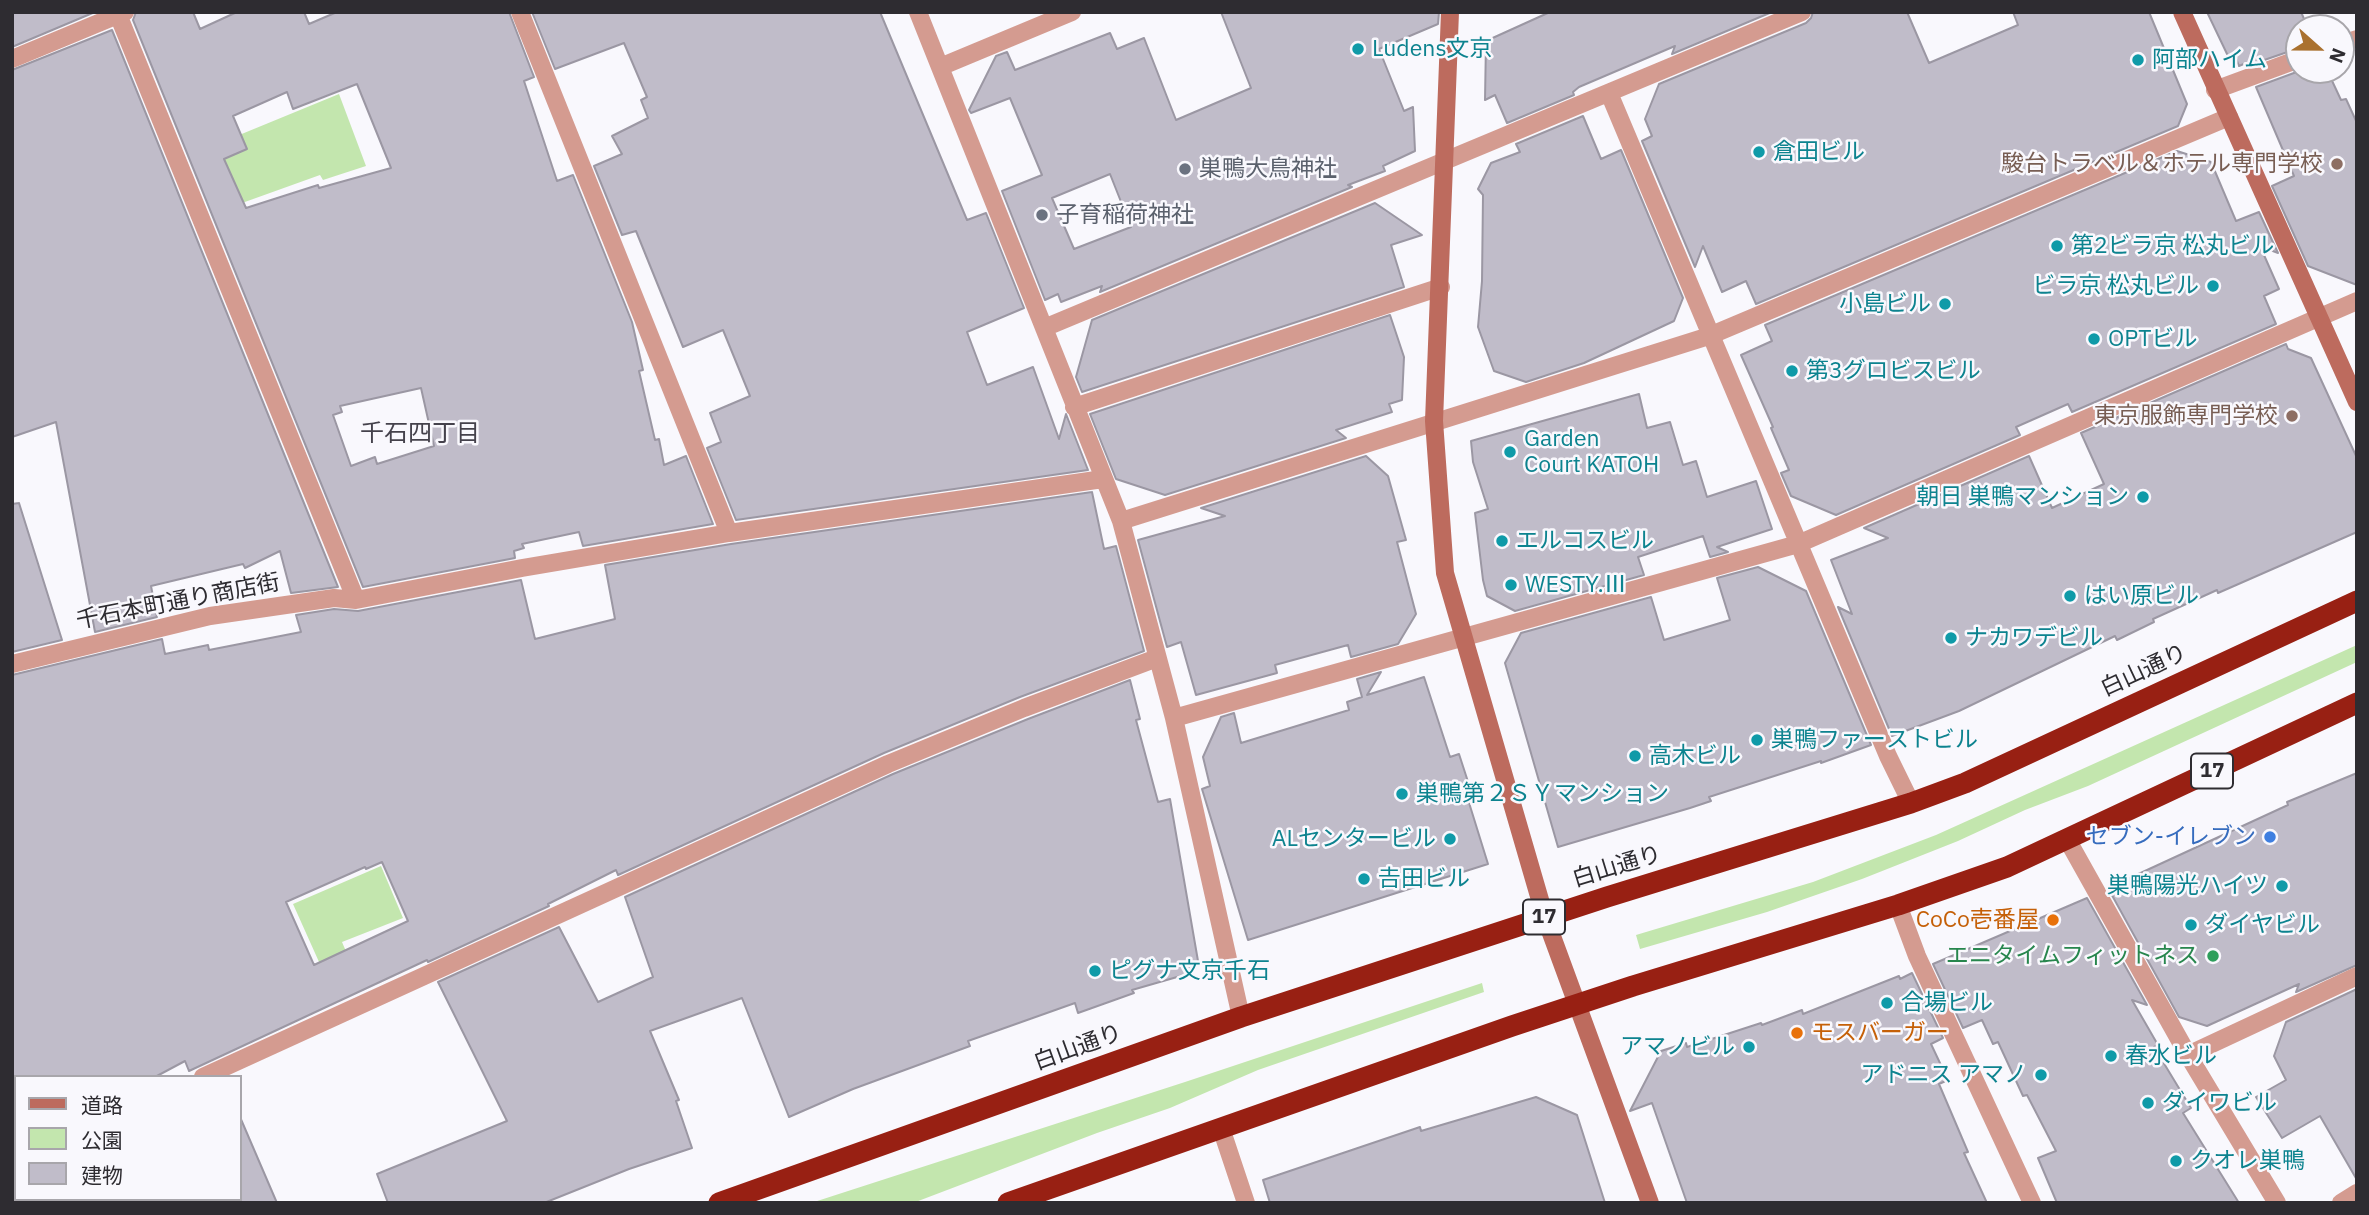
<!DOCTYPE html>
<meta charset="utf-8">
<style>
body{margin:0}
#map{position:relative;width:2369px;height:1215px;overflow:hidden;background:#f9f8fd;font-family:"IBM Plex Sans","Noto Sans JP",sans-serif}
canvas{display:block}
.frame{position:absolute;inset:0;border:14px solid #2e2c31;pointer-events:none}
.legend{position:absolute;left:14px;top:1075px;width:228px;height:126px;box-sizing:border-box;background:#f9f8fd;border:2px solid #a8a6ab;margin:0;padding:9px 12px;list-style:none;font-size:21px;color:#2e2c31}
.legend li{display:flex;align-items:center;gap:14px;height:35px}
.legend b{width:35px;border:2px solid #a8a6ab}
.north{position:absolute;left:2285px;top:14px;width:70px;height:70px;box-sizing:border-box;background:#f9f8fd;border:2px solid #a8a6ab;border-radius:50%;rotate:111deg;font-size:19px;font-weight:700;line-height:28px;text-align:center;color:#2e2c31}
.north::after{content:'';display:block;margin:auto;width:24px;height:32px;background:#aa712f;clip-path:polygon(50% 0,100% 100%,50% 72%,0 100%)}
</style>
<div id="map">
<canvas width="2369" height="1215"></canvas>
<div class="frame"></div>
<ul class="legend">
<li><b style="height:9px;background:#bd6b5e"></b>道路</li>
<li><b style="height:19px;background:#c3e6ae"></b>公園</li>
<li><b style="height:19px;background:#c0bcc9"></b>建物</li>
</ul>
<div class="north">N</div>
</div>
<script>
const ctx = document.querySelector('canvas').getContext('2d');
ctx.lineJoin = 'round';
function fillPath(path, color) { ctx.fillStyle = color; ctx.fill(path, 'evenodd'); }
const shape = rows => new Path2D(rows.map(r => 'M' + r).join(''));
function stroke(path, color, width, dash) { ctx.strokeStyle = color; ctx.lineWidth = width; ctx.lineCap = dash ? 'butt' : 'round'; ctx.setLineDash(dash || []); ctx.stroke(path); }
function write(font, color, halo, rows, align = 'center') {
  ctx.font = font + ' "IBM Plex Sans","Noto Sans JP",sans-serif'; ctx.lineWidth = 5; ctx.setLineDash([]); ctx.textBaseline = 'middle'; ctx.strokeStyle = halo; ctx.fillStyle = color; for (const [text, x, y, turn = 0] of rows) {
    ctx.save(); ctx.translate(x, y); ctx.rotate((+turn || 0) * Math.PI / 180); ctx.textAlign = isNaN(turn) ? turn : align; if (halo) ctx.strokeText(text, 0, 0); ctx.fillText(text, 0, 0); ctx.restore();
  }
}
const green = shape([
 [339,94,366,166,323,180,320,175,217,212,193,154],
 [2357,645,2357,662,2088,786,2025,810,1958,841,1862,879,1767,912,1640,949,1636,935,1813,882,1936,835],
 [381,866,403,918,342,942,362,989,337,1002,293,904],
 [1482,983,1484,992,1258,1070,1170,1108,1097,1133,913,1203,811,1203,1185,1082]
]);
const building = shape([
 [12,12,95,12,12,47,12,12],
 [136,12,193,12,200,29,237,12,304,12,309,24,337,12,509,12,534,77,524,81,557,181,573,175,632,322,643,370,639,371,655,440,659,439,664,465,686,456,713,524,583,546,579,532,522,544,524,548,514,551,515,558,363,587,133,20,136,12],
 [357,84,391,168,319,188,318,185,246,208,224,159,247,149,233,116,287,92,293,109,357,84],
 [421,388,434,446,377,464,375,457,351,466,333,415,342,412,340,406,421,388],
 [532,12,880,12,967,220,986,213,1024,308,967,332,987,385,1033,367,1059,439,1066,414,1088,470,736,520,707,448,721,442,710,413,750,396,723,330,683,347,636,231,622,235,594,166,622,154,612,136,648,118,641,100,647,97,624,43,555,69,532,12],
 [1221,12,1439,12,1438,24,1379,49,1404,111,1413,107,1415,151,1383,166,1385,171,1348,185,1352,187,1100,292,1102,286,1061,302,1058,294,1045,300,1002,191,1042,175,1010,98,971,113,969,110,996,56,1007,52,1015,70,1110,33,1117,49,1144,38,1176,120,1251,88,1221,12],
 [1110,174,1131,227,1074,249,1052,198,1110,174],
 [1550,12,1772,12,1672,54,1675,46,1579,87,1573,92,1574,95,1507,123,1495,95,1485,100,1486,41,1550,12],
 [1813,12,1907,12,1929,63,2018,25,2013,12,2149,12,2187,104,2178,126,1756,304,1746,281,1722,292,1703,246,1695,267,1642,141,1652,136,1645,119,1659,84,1806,23,1811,18,1813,12],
 [2207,12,2301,12,2308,28,2299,28,2299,48,2247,66,2246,63,2239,66,2234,53,2228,56,2207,12],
 [112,30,338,587,291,593,280,551,245,568,243,564,151,586,157,617,95,632,56,422,12,437,12,70,112,30],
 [2302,70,2327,70,2341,100,2346,99,2357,123,2357,285,2308,266,2272,186,2294,176,2256,87,2302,70],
 [1583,116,1601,159,1621,150,1683,298,1674,321,1584,363,1526,382,1494,371,1478,327,1482,281,1483,195,1478,189,1491,163,1520,152,1516,144,1583,116],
 [2177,151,2211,162,2236,221,2259,212,2278,253,2260,246,2279,289,2264,296,2276,324,2072,412,2068,404,2016,427,2020,435,1836,515,1791,496,1781,473,1789,470,1771,428,1773,427,1741,355,1772,341,1765,325,2177,151],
 [1375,203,1422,235,1391,245,1404,287,1082,392,1076,377,1092,320,1375,203],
 [1390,315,1404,357,1402,400,1389,404,1392,412,1336,430,1346,438,1165,495,1116,479,1090,414,1390,315],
 [2286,344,2288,349,2311,358,2357,458,2357,532,2218,593,2217,590,2153,619,2154,622,2117,640,2115,636,1959,711,1892,736,1838,607,1852,614,1831,560,1888,538,1864,528,2029,456,2052,508,2104,484,2081,433,2286,344],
 [1639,394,1647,428,1670,422,1683,465,1696,461,1707,497,1756,481,1772,529,1717,547,1728,552,1710,557,1703,536,1638,557,1644,575,1515,611,1487,596,1483,580,1475,513,1488,509,1473,462,1471,441,1639,394],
 [1366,456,1388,476,1406,540,1397,542,1416,614,1398,644,1351,657,1348,645,1275,665,1277,673,1196,695,1181,642,1167,647,1138,540,1225,516,1201,508,1366,456],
 [1092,492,1104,549,1116,546,1144,651,1020,697,884,753,618,875,616,870,548,904,549,906,428,962,427,960,189,1071,185,1061,155,1077,12,1077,12,675,162,639,165,654,208,645,209,650,301,632,296,615,334,609,358,611,521,580,535,639,615,619,605,565,731,544,1092,492],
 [382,862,408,921,314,965,286,902,365,867,366,869,382,862],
 [19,503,62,640,12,652,12,504,19,503],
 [1758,567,1806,591,1871,745,1821,763,1821,761,1709,797,1711,801,1690,808,1558,847,1505,663,1521,633,1651,597,1664,640,1730,620,1717,578,1758,567],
 [1381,672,1367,695,1424,677,1450,757,1459,754,1471,791,1466,793,1488,864,1248,940,1202,789,1210,786,1203,757,1221,717,1234,713,1241,743,1349,710,1347,702,1362,697,1357,679,1381,672],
 [1130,680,1140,719,1136,720,1158,802,1170,799,1198,961,1191,973,1132,990,1134,993,1078,1013,1075,1003,968,1041,970,1046,853,1089,789,1117,742,998,650,1031,679,1100,676,1101,692,1148,629,1169,544,1203,388,1203,377,1174,507,1121,438,982,559,927,598,1002,653,977,625,897,893,774,1028,719,1130,680],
 [2357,773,2357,965,2296,992,2299,984,2207,1026,2179,1017,2108,888,2288,805,2287,802,2357,773],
 [2087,898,2147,1005,2132,1000,2158,1045,2154,1047,2191,1108,2183,1113,2239,1203,2057,1203,2038,1158,2056,1151,2027,1095,2023,1096,1998,1042,1993,1044,1982,1020,1963,1028,1933,964,2087,898],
 [1912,973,1943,1038,1931,1044,1948,1080,1939,1084,1968,1152,1964,1153,1987,1203,1687,1203,1652,1103,1630,1111,1661,1051,1686,1043,1687,1047,1761,1023,1762,1025,1802,1010,1803,1014,1899,976,1900,979,1912,973],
 [2357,989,2357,1180,2320,1116,2282,1138,2256,1097,2286,1080,2274,1056,2286,1022,2357,989],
 [1536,1097,1577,1115,1605,1203,1270,1203,1263,1180,1420,1127,1421,1131,1536,1097],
 [240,1117,277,1203,240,1203,240,1117]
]);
const street = shape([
 [117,12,356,600],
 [520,12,729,533],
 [918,12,1121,521,1174,718,1241,1017],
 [2341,44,2357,39],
 [12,59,125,12],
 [940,67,1072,12],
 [2215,90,2299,59],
 [1609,93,1888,756,1911,803],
 [1044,328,1802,12],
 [1074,407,1441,287],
 [1121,521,1709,336,2229,117],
 [12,664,210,616,334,598,356,600,522,568,729,533,1103,479],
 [1174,718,1798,544,2357,301],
 [2067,839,2188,1055,2277,1203],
 [1898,905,1917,956,2032,1203],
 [2188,1055,2357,976],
 [203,1077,888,764,1024,708,1157,658],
 [1221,1128,1246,1203],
 [12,1175,16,1182],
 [24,1199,26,1203],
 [2341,1203,2357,1193]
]);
const secondary = shape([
 [1450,12,1434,421,1445,573,1545,917,1650,1203],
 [2182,12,2357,402]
]);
const highway = shape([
 [719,1203,1241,1017,1607,897,1911,803,1965,783,2357,601],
 [1008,1203,1512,1026,1633,986,1898,905,2007,867,2357,703]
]);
const markers = [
 [1358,49,7,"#0f9aa8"],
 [2138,60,7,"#0f9aa8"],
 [1759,152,7,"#0f9aa8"],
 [2337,164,7,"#8d6e63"],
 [1185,169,7,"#6b7280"],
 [1042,215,7,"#6b7280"],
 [2057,246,7,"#0f9aa8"],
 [2213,286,7,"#0f9aa8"],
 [1945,304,7,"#0f9aa8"],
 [2094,339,7,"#0f9aa8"],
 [1792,371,7,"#0f9aa8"],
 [2292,416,7,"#8d6e63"],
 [1510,452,7,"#0f9aa8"],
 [2143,497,7,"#0f9aa8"],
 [1502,541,7,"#0f9aa8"],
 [1511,585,7,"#0f9aa8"],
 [2070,596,7,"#0f9aa8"],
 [1951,638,7,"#0f9aa8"],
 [1757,740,7,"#0f9aa8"],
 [1635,756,7,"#0f9aa8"],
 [1402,794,7,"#0f9aa8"],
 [2270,837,7,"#3f7fe0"],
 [1450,839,7,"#0f9aa8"],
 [1364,879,7,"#0f9aa8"],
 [2282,886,7,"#0f9aa8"],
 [2053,920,7,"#e8710a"],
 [2191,925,7,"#0f9aa8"],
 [2213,956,7,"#2e9e5b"],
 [1095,971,7,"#0f9aa8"],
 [1887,1003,7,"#0f9aa8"],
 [1797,1033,7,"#e8710a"],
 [1749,1047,7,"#0f9aa8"],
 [2111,1056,7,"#0f9aa8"],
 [2041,1075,7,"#0f9aa8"],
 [2148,1103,7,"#0f9aa8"],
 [2176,1161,7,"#0f9aa8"]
];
const shields = [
 [2212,771,42],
 [1544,917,42]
];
const shieldNames = [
 ["17",2212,771],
 ["17",1544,917]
];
const cultureNames = [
 ["Ludens文京",1372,49],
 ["阿部ハイム",2152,60],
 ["倉田ビル",1773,152],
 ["第2ビラ京 松丸ビル",2071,246],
 ["ビラ京 松丸ビル",2199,286,"right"],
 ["小島ビル",1931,304,"right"],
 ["OPTビル",2108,339],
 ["第3グロビスビル",1806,371],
 ["Garden",1524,439],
 ["Court KATOH",1524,465],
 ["朝日 巣鴨マンション",2129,497,"right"],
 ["エルコスビル",1516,541],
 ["WESTY.Ⅲ",1525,585],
 ["はい原ビル",2084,596],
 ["ナカワデビル",1965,638],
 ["巣鴨ファーストビル",1771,740],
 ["高木ビル",1649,756],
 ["巣鴨第２ＳＹマンション",1416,794],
 ["ALセンタービル",1436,839,"right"],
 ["𠮷田ビル",1378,879],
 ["巣鴨陽光ハイツ",2268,886,"right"],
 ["ダイヤビル",2205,925],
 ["ピグナ文京千石",1109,971],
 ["合場ビル",1901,1003],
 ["アマノビル",1735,1047,"right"],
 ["春水ビル",2125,1056],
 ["アドニス アマノ",2027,1075,"right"],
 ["ダイワビル",2162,1103],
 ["クオレ巣鴨",2190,1161]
];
const educationNames = [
 ["駿台トラベル＆ホテル専門学校",2323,164],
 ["東京服飾専門学校",2278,416]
];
const worshipNames = [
 ["巣鴨大鳥神社",1199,169],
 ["子育稲荷神社",1056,215]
];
const streetNames = [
 ["千石本町通り商店街",178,602,-11],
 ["白山通り",2144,671,-25],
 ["白山通り",1617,867,-17],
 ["白山通り",1078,1048,-20]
];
const shopNames = [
 ["セブン-イレブン",2256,837]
];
const foodNames = [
 ["CoCo壱番屋",2039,920],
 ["モスバーガー",1811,1033,"left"]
];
const leisureNames = [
 ["エニタイムフィットネス",2199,956]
];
const neighbourhoodNames = [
 ["千石四丁目",420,434]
];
fillPath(green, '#c3e6ae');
fillPath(building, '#c0bcc9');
stroke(building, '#9b97a3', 2);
stroke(street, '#d49b90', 18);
stroke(secondary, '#bd6b5e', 18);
stroke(highway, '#982013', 21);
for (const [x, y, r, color] of markers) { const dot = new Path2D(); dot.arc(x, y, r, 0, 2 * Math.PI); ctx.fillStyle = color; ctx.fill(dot); stroke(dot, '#f9f8fd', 2.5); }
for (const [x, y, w] of shields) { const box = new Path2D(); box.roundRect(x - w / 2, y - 17.5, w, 35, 5); ctx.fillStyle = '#f9f8fd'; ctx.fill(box); stroke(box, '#2e2c31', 2); }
write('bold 21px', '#2e2c31', null, shieldNames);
write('23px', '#0d838f', '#f9f8fd', cultureNames, 'left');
write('23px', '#785e54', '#f9f8fd', educationNames, 'right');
write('23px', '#5b616d', '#f9f8fd', worshipNames, 'left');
write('23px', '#2e2c31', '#f9f8fd', streetNames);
write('23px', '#366cbe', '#f9f8fd', shopNames, 'right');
write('23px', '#c56008', '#f9f8fd', foodNames, 'right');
write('23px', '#27864d', '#f9f8fd', leisureNames, 'right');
write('24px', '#45424c', '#f9f8fd', neighbourhoodNames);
</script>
